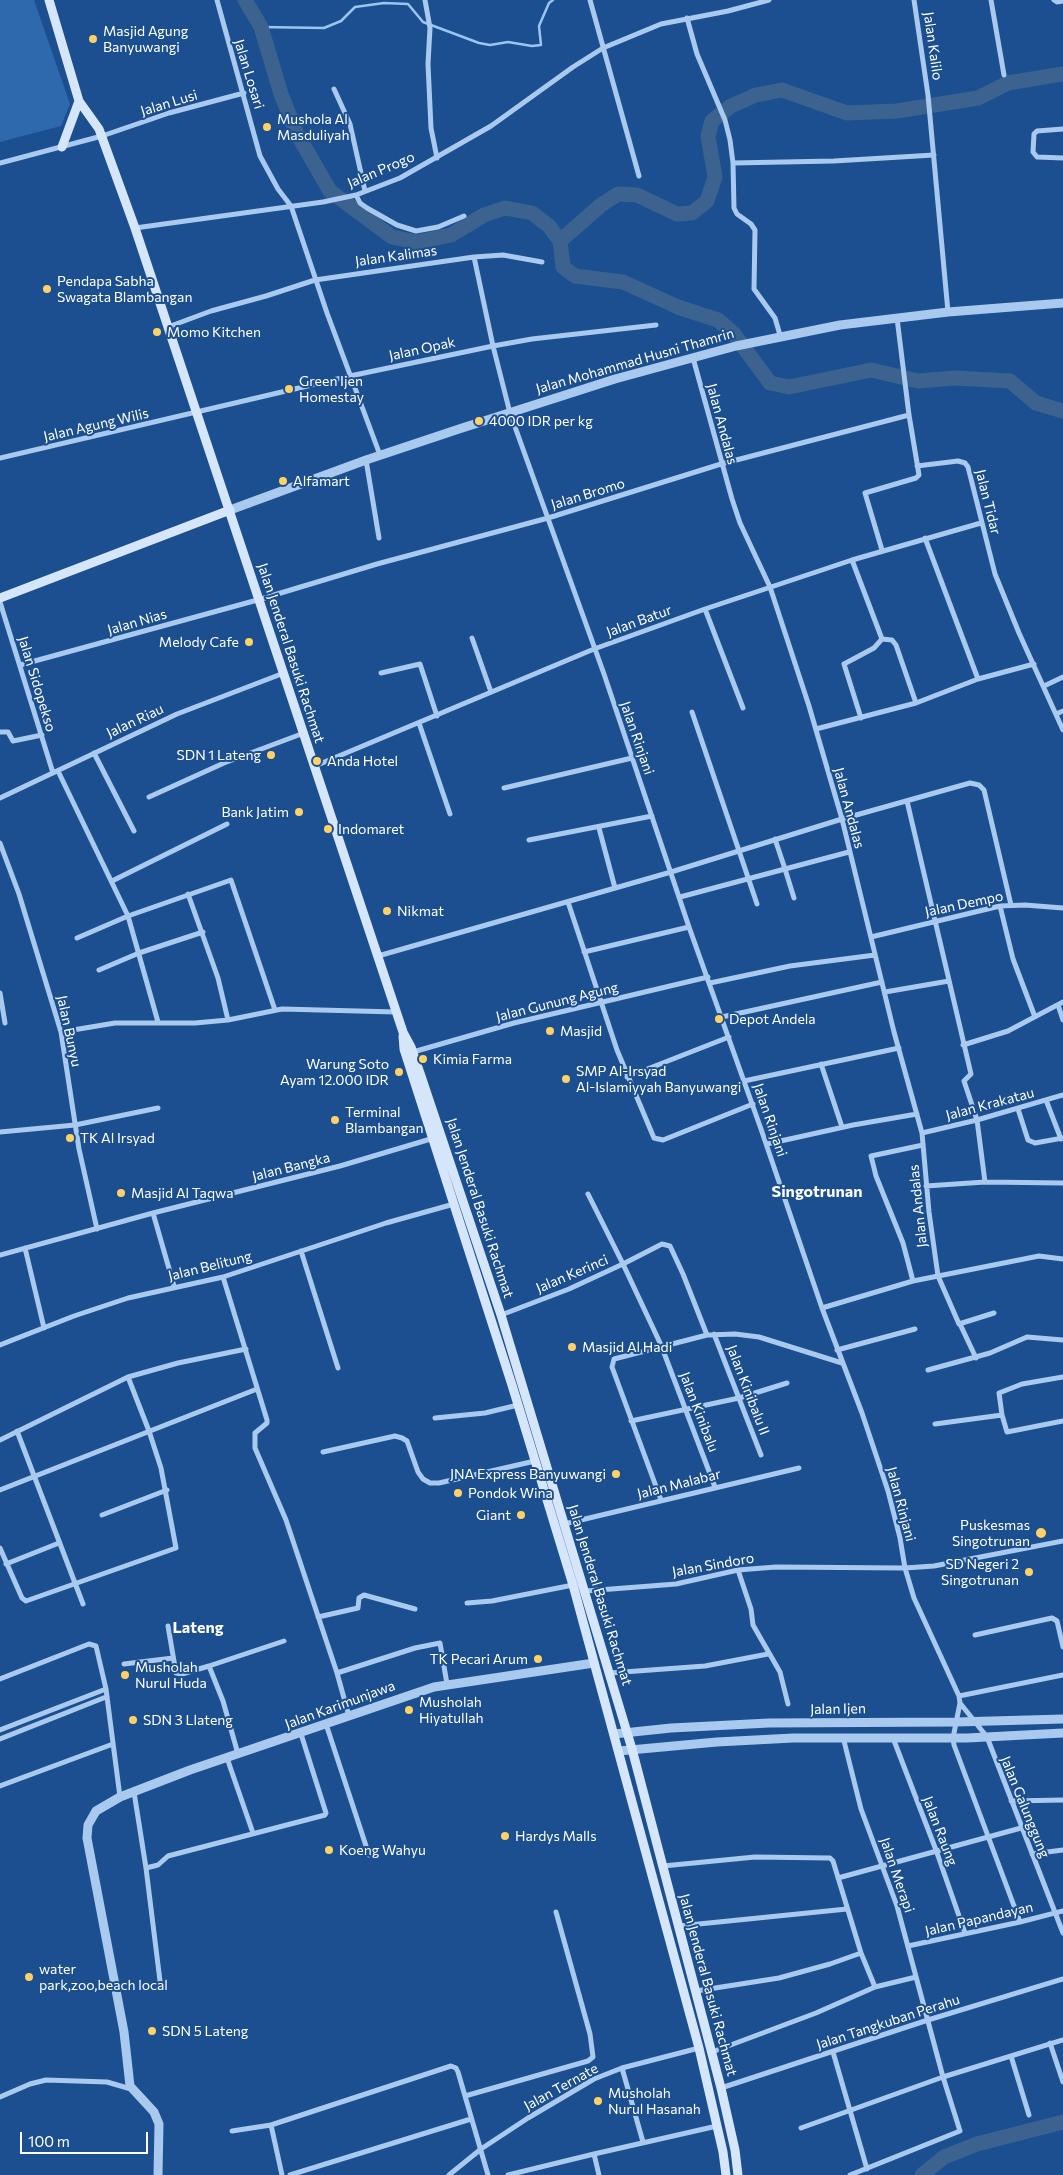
<!DOCTYPE html>
<style>
body{margin:0}
#map{position:relative;width:1063px;height:2175px;overflow:hidden;background:#1b4f8f;font-family:Commissioner,sans-serif}
canvas{display:block}
.scale{position:absolute;left:20px;top:2132px;width:128px;height:22px;box-sizing:border-box;border:2px solid #fff;border-top:0;padding-left:6px;font-size:15px;line-height:18px;white-space:nowrap;color:#fff;-webkit-text-stroke:4px #1b4f8f;paint-order:stroke}
</style>
<div id="map">
<canvas width="1063" height="2175"></canvas>
<div class="scale">100 m</div>
</div>
<script>
const ctx = document.querySelector('canvas').getContext('2d');
ctx.lineJoin = 'round';
function fillPath(path, color) { ctx.fillStyle = color; ctx.fill(path, 'evenodd'); }
const shape = rows => new Path2D(rows.map(r => 'M' + r).join(''));
function stroke(path, color, width, dash) { ctx.strokeStyle = color; ctx.lineWidth = width; ctx.lineCap = dash ? 'butt' : 'round'; ctx.setLineDash(dash || []); ctx.stroke(path); }
function write(font, color, halo, rows, align = 'center') {
  ctx.font = font + ' Commissioner,sans-serif'; ctx.lineWidth = 4; ctx.setLineDash([]); ctx.textBaseline = 'middle'; ctx.strokeStyle = halo; ctx.fillStyle = color; for (const [text, x, y, turn = 0] of rows) {
    ctx.save(); ctx.translate(x, y); ctx.rotate((+turn || 0) * Math.PI / 180); ctx.textAlign = isNaN(turn) ? turn : align; if (halo) ctx.strokeText(text, 0, 0); ctx.fillText(text, 0, 0); ctx.restore();
  }
}
const green = shape([
 [0,0,34,0,70,104,61,126,0,142]
]);
const stream = shape([
 [261,27,324,28,341,21,355,7,384,3,408,4,423,22,479,43,490,45,508,42,532,46,541,45,539,26,549,3,553,0]
]);
const river = shape([
 [245,0,261,27,281,94,296,132,330,191,392,237,417,242,451,235,484,215,505,208,532,213,549,226,560,241,563,267,575,276,623,282,678,307,718,320,734,334,770,383,789,387,871,370,918,381,955,378,1010,381,1036,403,1063,411],
 [560,241,601,205,618,194,637,195,677,214,692,213,707,201,715,177,708,136,712,121,731,106,756,95,782,90,847,113,897,111,978,98,1008,83,1063,74],
 [922,2175,944,2157,977,2144,1063,2122]
]);
const minor = shape([
 [217,0,260,156,278,189,291,206,327,313,380,455],
 [425,0,430,28,428,64,431,128,437,158],
 [590,0,639,176],
 [914,0,928,95,948,312],
 [991,0,1004,75],
 [1054,0,1057,2,1063,1],
 [687,18,697,54,725,120,730,140,733,163,734,208,737,214,751,224,755,230,754,289,775,318,780,335],
 [334,89,350,124,365,191],
 [1063,129,1037,131,1034,134,1033,152,1037,157,1063,158],
 [0,163,102,136,169,113,244,93],
 [733,163,834,161,934,155],
 [356,195,360,203,367,208,397,225,416,231,438,227,464,216],
 [135,228,323,202,356,195,400,178,491,126,573,67,603,48,661,24,728,11,769,0],
 [474,257,503,255,542,262],
 [168,327,211,311,266,296,315,280,474,257,493,346,510,413,604,674,689,927,761,1129,822,1308,862,1413,888,1491,900,1538,905,1568,914,1598,959,1696,960,1703,953,1738,954,1745,1020,1922],
 [693,358,732,499,740,523,770,587,809,706,842,819,894,1032,922,1133,929,1212,938,1276,959,1324,994,1313],
 [0,458,350,376,493,346,532,339,656,325],
 [366,460,379,538],
 [917,466,958,461,965,463,968,467,995,574,1019,633,1063,730],
 [925,538,978,679],
 [882,550,865,493,916,478,919,475,909,415,897,318],
 [852,560,882,639,892,640,896,645,916,703],
 [274,595,377,564,548,518,721,464,909,415],
 [0,602,53,773],
 [705,609,743,708],
 [472,638,491,692],
 [20,665,272,596],
 [381,673,420,664,437,716],
 [1044,686,1063,677],
 [692,712,757,904],
 [1056,714,1063,711],
 [861,718,844,664,874,648,882,639],
 [419,723,450,814],
 [816,729,916,703,978,679,1034,664],
 [0,732,8,732,13,741,42,735],
 [94,753,134,831],
 [315,766,594,649,705,609,852,560,981,523],
 [58,771,128,916,158,1022],
 [504,788,632,758],
 [149,797,224,763,304,733],
 [0,798,177,714,284,673],
 [907,801,971,1074,964,1081,977,1120,985,1182],
 [599,828,615,888],
 [775,839,785,869,849,852],
 [529,840,652,816],
 [0,843,19,894,61,1032,79,1149,97,1229],
 [112,881,227,824],
 [188,894,218,978,228,1020],
 [680,897,785,869,794,898],
 [568,902,617,1050,654,1138,663,1140,753,1104],
 [1000,906,1013,959,1035,1017],
 [871,937,1000,906,1025,905,1063,908],
 [77,938,128,916,231,880,275,1010],
 [584,952,689,927],
 [378,956,671,872,842,819,970,783,979,785,984,790,1011,905],
 [99,970,139,953,203,932],
 [710,983,790,966,875,955],
 [885,992,949,981],
 [0,993,5,1023],
 [1058,1005,1063,1020],
 [722,1017,882,982],
 [61,1032,115,1023,195,1023,228,1020,282,1009,396,1012],
 [963,1045,1008,1031,1063,1002],
 [413,1052,514,1023,708,977],
 [821,1064,842,1127],
 [627,1077,729,1037],
 [744,1081,899,1048],
 [1046,1100,1061,1139],
 [1018,1109,1028,1140,1035,1143,1063,1138],
 [0,1132,75,1125,158,1108],
 [922,1133,977,1120,1063,1095],
 [767,1144,853,1125,917,1114],
 [926,1186,985,1182,1063,1183],
 [588,1194,623,1264,662,1244,670,1246,683,1274,707,1335],
 [153,1213,174,1286],
 [25,1248,44,1328],
 [301,1251,338,1368],
 [0,1255,153,1213,340,1166,434,1138],
 [223,1277,267,1420,267,1423,255,1433,255,1448,286,1520,337,1673,349,1716],
 [913,1281,903,1243,876,1176,871,1156,923,1145],
 [822,1308,913,1281,1039,1256,1063,1259],
 [501,1315,569,1289,623,1264,661,1345,715,1487],
 [960,1324,976,1358],
 [714,1334,761,1455],
 [0,1345,74,1316,128,1298,223,1277,386,1223,454,1204],
 [837,1350,915,1329],
 [928,1370,990,1353,1027,1337,1063,1340],
 [1002,1415,999,1393,1022,1384,1063,1377],
 [435,1418,485,1413,518,1405],
 [631,1421,739,1398,787,1383],
 [935,1424,1002,1415,1007,1432,1063,1421],
 [17,1431,83,1604],
 [0,1440,128,1377,178,1363,246,1349],
 [323,1452,395,1436,402,1438,407,1441,418,1472,423,1479,430,1483,439,1483,535,1461],
 [0,1490,257,1389],
 [661,1500,612,1367,614,1359,707,1335,735,1334,759,1337,842,1363],
 [102,1515,167,1490],
 [564,1524,799,1468],
 [0,1548,22,1598,26,1601,176,1548,161,1468,149,1431,128,1377],
 [6,1564,59,1543],
 [738,1570,751,1609,753,1625,780,1672,788,1704],
 [586,1591,676,1584,738,1570,776,1567,905,1568,934,1566,1063,1541],
 [467,1603,492,1601,573,1585],
 [318,1617,358,1608,359,1598,364,1595,415,1609],
 [168,1626,176,1673,182,1674,209,1666],
 [975,1635,1052,1618,1057,1621,1063,1647],
 [124,1664,173,1658],
 [337,1673,415,1648,440,1643,447,1684],
 [610,1673,705,1666,768,1654],
 [0,1679,89,1644,96,1646,106,1689,120,1797],
 [959,1696,1063,1675],
 [960,1703,987,1737,1063,1933],
 [326,1724,369,1855],
 [0,1730,106,1689],
 [843,1737,861,1809,897,1906,943,2077,960,2131,850,2175],
 [893,1738,936,1850,965,1933],
 [0,1739,106,1697],
 [238,1754,223,1701,209,1666,284,1641],
 [227,1758,253,1833],
 [0,1786,113,1744],
 [134,1792,146,1868,161,1989],
 [1011,1801,1063,1800],
 [1032,1854,1063,1850],
 [663,1866,755,1857,830,1858,833,1861,861,1953,875,1987],
 [146,1868,158,1865,168,1856,325,1815,326,1813,301,1734],
 [838,1878,1021,1828],
 [679,1926,847,1909],
 [908,1946,1020,1922,1063,1911],
 [696,1991,779,1978,830,1964,861,1953],
 [1050,2043,1063,2082],
 [712,2052,816,2013,875,1987,916,1977],
 [833,2052,867,2169],
 [1011,2056,1029,2115],
 [622,2068,643,2142],
 [721,2088,928,2020,1063,1979],
 [465,2096,588,2061,593,2057,590,2034,556,1912],
 [0,2097,30,2084,46,2080,107,2082,131,2089],
 [271,2125,282,2175],
 [801,2128,943,2077,1063,2040],
 [232,2131,271,2125,451,2066,456,2068,458,2072,488,2175],
 [594,2154,717,2126],
 [290,2175,471,2119],
 [449,2175,481,2149,528,2118,594,2079,622,2068,699,2048],
 [508,2175,594,2154,599,2175]
]);
const tertiary = shape([
 [230,510,366,460,459,429,615,379,736,346,840,325,948,312,1063,303],
 [614,1734,671,1728,769,1723,956,1722,1063,1719],
 [619,1751,717,1742,793,1738,967,1738,1063,1733],
 [158,2175,159,2124,154,2112,130,2086,124,2032,87,1838,88,1825,96,1811,120,1797,190,1770,434,1687,594,1663]
]);
const secondary = shape([
 [49,0,79,101,99,129,135,228,403,1032,411,1047,422,1079,501,1315,632,1749,721,2088,735,2150,738,2175],
 [62,147,79,101],
 [0,598,230,510],
 [403,1036,404,1049,512,1385,573,1585,699,2048,723,2152,726,2175]
]);
const markers = [
 [93,39,5,"#ffd166"],
 [267,127,5,"#ffd166"],
 [47,289,5,"#ffd166"],
 [157,332,5,"#ffd166"],
 [289,389,5,"#ffd166"],
 [479,421,5,"#ffd166"],
 [283,481,5,"#ffd166"],
 [249,642,5,"#ffd166"],
 [271,755,5,"#ffd166"],
 [317,761,5,"#ffd166"],
 [299,812,5,"#ffd166"],
 [328,829,5,"#ffd166"],
 [387,911,5,"#ffd166"],
 [719,1019,5,"#ffd166"],
 [550,1031,5,"#ffd166"],
 [423,1059,5,"#ffd166"],
 [399,1072,5,"#ffd166"],
 [566,1079,5,"#ffd166"],
 [335,1120,5,"#ffd166"],
 [70,1138,5,"#ffd166"],
 [121,1193,5,"#ffd166"],
 [572,1347,5,"#ffd166"],
 [616,1474,5,"#ffd166"],
 [458,1493,5,"#ffd166"],
 [521,1515,5,"#ffd166"],
 [1041,1533,6,"#ffd166"],
 [1029,1572,5,"#ffd166"],
 [538,1659,5,"#ffd166"],
 [125,1675,5,"#ffd166"],
 [409,1710,5,"#ffd166"],
 [133,1720,5,"#ffd166"],
 [505,1836,5,"#ffd166"],
 [329,1850,5,"#ffd166"],
 [29,1977,5,"#ffd166"],
 [152,2031,5,"#ffd166"],
 [598,2101,5,"#ffd166"]
];
const poiNames = [
 ["Masjid Agung",103,31],
 ["Banyuwangi",103,47],
 ["Mushola Al",277,119],
 ["Masduliyah",277,135],
 ["Pendapa Sabha",57,281],
 ["Swagata Blambangan",57,297],
 ["Momo Kitchen",167,332],
 ["Green Ijen",299,381],
 ["Homestay",299,397],
 ["4000 IDR per kg",489,421],
 ["Alfamart",293,481],
 ["Melody Cafe",239,642,"right"],
 ["SDN 1 Lateng",261,755,"right"],
 ["Anda Hotel",327,761],
 ["Bank Jatim",289,812,"right"],
 ["Indomaret",338,829],
 ["Nikmat",397,911],
 ["Depot Andela",729,1019],
 ["Masjid",560,1031],
 ["Kimia Farma",433,1059],
 ["Warung Soto",389,1064,"right"],
 ["Ayam 12.000 IDR",389,1080,"right"],
 ["SMP Al-Irsyad",576,1071],
 ["Al-Islamiyyah Banyuwangi",576,1087],
 ["Terminal",345,1112],
 ["Blambangan",345,1128],
 ["TK Al Irsyad",80,1138],
 ["Masjid Al Taqwa",131,1193],
 ["Masjid Al Hadi",582,1347],
 ["JNA Express Banyuwangi",606,1474,"right"],
 ["Pondok Wina",468,1493],
 ["Giant",511,1515,"right"],
 ["Puskesmas",1030,1525,"right"],
 ["Singotrunan",1030,1541,"right"],
 ["SD Negeri 2",1019,1564,"right"],
 ["Singotrunan",1019,1580,"right"],
 ["TK Pecari Arum",528,1659,"right"],
 ["Musholah",135,1667],
 ["Nurul Huda",135,1683],
 ["Musholah",419,1702],
 ["Hiyatullah",419,1718],
 ["SDN 3 Llateng",143,1720],
 ["Hardys Malls",515,1836],
 ["Koeng Wahyu",339,1850],
 ["water",39,1969],
 ["park,zoo,beach local",39,1985],
 ["SDN 5 Lateng",162,2031],
 ["Musholah",608,2093],
 ["Nurul Hasanah",608,2109]
];
const streetNames = [
 ["Jalan Kalilo",933,46,82],
 ["Jalan Losari",249,74,73],
 ["Jalan Lusi",169,103,-17],
 ["Jalan Progo",381,170,-23],
 ["Jalan Kalimas",396,256,-8],
 ["Jalan Opak",422,349,-12],
 ["Jalan Mohammad Husni Thamrin",635,361,-16],
 ["Jalan Andalas",722,424,75],
 ["Jalan Agung Wilis",96,425,-13],
 ["Jalan Bromo",588,494,-17],
 ["Jalan Tidar",988,502,76],
 ["Jalan Batur",639,621,-20],
 ["Jalan Nias",137,622,-16],
 ["Jalan Jenderal Basuki Rachmat",291,653,72],
 ["Jalan Sidopekso",37,684,73],
 ["Jalan Riau",135,721,-25],
 ["Jalan Rinjani",637,738,71],
 ["Jalan Andalas",849,808,75],
 ["Jalan Dempo",964,904,-12],
 ["Jalan Gunung Agung",557,1002,-14],
 ["Jalan Bunyu",69,1031,78],
 ["Jalan Krakatau",990,1104,-15],
 ["Jalan Rinjani",770,1120,71],
 ["Jalan Bangka",291,1167,-14],
 ["Jalan Andalas",918,1206,-96],
 ["Jalan Jenderal Basuki Rachmat",480,1208,72],
 ["Jalan Belitung",210,1266,-14],
 ["Jalan Kerinci",572,1274,-23],
 ["Jalan Kinibalu II",748,1390,69],
 ["Jalan Kinibalu",699,1412,69],
 ["Jalan Malabar",679,1484,-14],
 ["Jalan Rinjani",901,1504,75],
 ["Jalan Sindoro",713,1565,-10],
 ["Jalan Jenderal Basuki Rachmat",600,1595,73],
 ["Jalan Karimunjawa",340,1705,-20],
 ["Jalan Ijen",838,1709,-1],
 ["Jalan Galunggung",1025,1807,68],
 ["Jalan Raung",940,1831,69],
 ["Jalan Merapi",897,1875,71],
 ["Jalan Papandayan",979,1919,-13],
 ["Jalan Jenderal Basuki Rachmat",708,1985,75],
 ["Jalan Tangkuban Perahu",888,2022,-18],
 ["Jalan Ternate",561,2087,-29]
];
const quarterNames = [
 ["Singotrunan",817,1192],
 ["Lateng",198,1628]
];
fillPath(green, '#2e69ad');
stroke(stream, '#9cc4f0', 2.5);
stroke(river, '#3c6290', 15);
stroke(minor, '#a9c9ee', 5);
stroke(tertiary, '#a9c9ee', 9);
stroke(secondary, '#d6e6fa', 9);
for (const [x, y, r, color] of markers) { const dot = new Path2D(); dot.arc(x, y, r, 0, 2 * Math.PI); ctx.fillStyle = color; ctx.fill(dot); stroke(dot, '#1b4f8f', 2); }
write('14px', '#fff', '#1b4f8f', poiNames, 'left');
write('14px', '#fff', '#1b4f8f', streetNames);
write('bold 16px', '#fff', '#1b4f8f', quarterNames);
</script>
